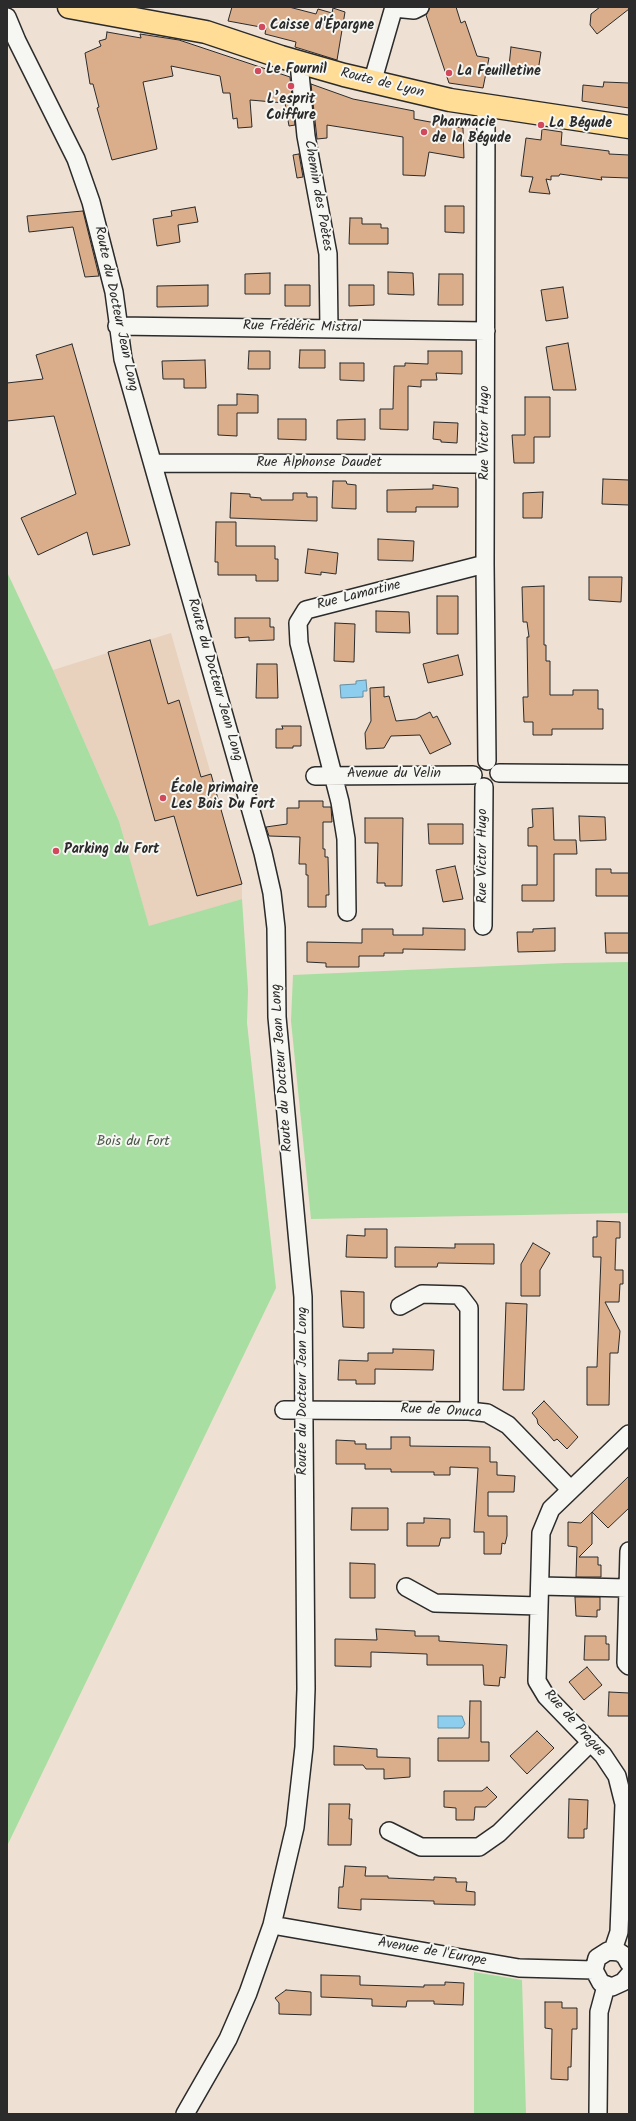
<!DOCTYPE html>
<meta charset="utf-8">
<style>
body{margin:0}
#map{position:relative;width:636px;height:2121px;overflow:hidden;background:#eee0d3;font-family:Kalam,sans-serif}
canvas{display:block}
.frame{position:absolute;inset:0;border:8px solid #2b2b2b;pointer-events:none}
</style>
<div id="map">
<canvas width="636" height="2121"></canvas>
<div class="frame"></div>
</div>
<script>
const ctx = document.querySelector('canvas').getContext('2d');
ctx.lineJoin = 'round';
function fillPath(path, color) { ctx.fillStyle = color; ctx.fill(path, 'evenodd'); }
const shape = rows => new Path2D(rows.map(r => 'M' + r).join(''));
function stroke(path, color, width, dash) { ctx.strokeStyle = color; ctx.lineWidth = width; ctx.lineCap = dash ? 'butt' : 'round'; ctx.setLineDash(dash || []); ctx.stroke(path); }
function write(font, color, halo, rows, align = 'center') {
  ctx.font = font + ' Kalam,sans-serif'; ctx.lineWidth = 4; ctx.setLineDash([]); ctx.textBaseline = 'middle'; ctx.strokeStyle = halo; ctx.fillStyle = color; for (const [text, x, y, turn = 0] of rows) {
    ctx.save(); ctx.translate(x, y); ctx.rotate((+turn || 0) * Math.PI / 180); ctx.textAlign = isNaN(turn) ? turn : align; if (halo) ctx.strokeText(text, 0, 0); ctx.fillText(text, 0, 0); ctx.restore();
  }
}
const built = shape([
 [171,633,242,884,242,899,149,927,119,821,53,670]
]);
const green = shape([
 [7,572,53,670,119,821,149,926,242,899,248,990,247,1023,276,1288,7,1846],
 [629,962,629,1213,311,1219,291,1021,293,975,565,963],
 [474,1972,522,1980,526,2114,474,2114]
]);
const water = shape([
 [366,680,367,691,363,691,363,697,341,698,340,685,356,684,356,681,366,680],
 [438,1716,462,1716,465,1724,462,1728,438,1728,438,1716]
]);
const building = shape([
 [232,7,289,7,316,14,318,9,332,13,333,8,345,12,337,60,295,47,296,42,265,34,266,28,228,21,232,7],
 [430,7,456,7,461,23,465,21,477,56,489,58,483,88,449,83,426,15,430,7],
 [600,7,629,7,629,9,597,34,590,25,591,14,600,7],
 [107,32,141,38,140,34,179,40,290,77,295,125,289,126,285,103,250,100,252,127,238,128,237,118,233,119,230,93,223,93,220,76,171,66,173,76,143,82,157,149,112,160,97,108,99,107,93,84,90,84,85,53,101,46,99,41,106,39,107,32],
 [511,47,541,52,538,71,509,66,511,47],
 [604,82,629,83,629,108,582,101,583,85,603,87,604,82],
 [311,84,353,99,414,111,414,119,463,128,464,158,429,152,425,176,403,175,403,137,327,125,327,138,317,139,311,84],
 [542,129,562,132,561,145,609,151,609,154,629,155,629,178,601,177,602,180,560,174,559,176,551,176,551,180,546,179,550,194,529,192,533,177,521,176,526,138,541,140,542,129],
 [299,154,303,177,297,178,293,155,299,154],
 [445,206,464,206,464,233,445,232,445,206],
 [195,207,198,222,178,225,180,242,157,246,153,219,172,216,171,211,195,207],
 [83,211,99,276,85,277,73,227,29,232,27,216,83,211],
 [350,218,362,218,362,224,381,224,381,228,388,228,388,244,349,244,350,218],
 [388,272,413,273,414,295,388,294,388,272],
 [270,273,270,294,245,294,245,274,270,273],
 [439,274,463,274,463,305,438,305,439,274],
 [208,285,208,306,157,307,157,286,208,285],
 [285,285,310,285,310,306,285,306,285,285],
 [349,285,374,285,374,305,349,306,349,285],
 [563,287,568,318,546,321,541,290,563,287],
 [568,343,576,390,553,390,546,347,568,343],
 [72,344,130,545,93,555,87,532,38,555,21,518,76,494,54,416,7,421,7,383,43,379,36,355,72,344],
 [300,350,325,350,325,368,299,368,300,350],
 [249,351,270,351,270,369,248,369,249,351],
 [428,351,462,351,462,374,436,373,437,380,421,380,421,387,408,386,408,430,380,429,380,409,393,409,394,366,405,366,405,363,428,364,428,351],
 [205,360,206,388,184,388,184,379,163,379,162,361,205,360],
 [340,363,364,363,364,381,340,380,340,363],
 [237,394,258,395,258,413,237,413,237,436,218,435,218,405,237,405,237,394],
 [525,397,550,397,550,437,534,437,534,463,514,463,512,435,525,435,525,397],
 [278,419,306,419,306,440,278,439,278,419],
 [365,419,365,440,337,439,337,420,365,419],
 [434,422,458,423,457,443,441,442,441,440,433,439,434,422],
 [603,479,629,480,629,505,602,504,603,479],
 [333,481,346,481,347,484,356,485,356,509,332,508,333,481],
 [433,485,458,488,458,507,416,507,416,512,387,512,387,490,433,489,433,485],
 [543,492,542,518,523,518,523,493,543,492],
 [231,493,250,494,250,497,261,498,261,500,293,500,293,493,307,493,307,497,317,497,317,521,230,518,231,493],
 [216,522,236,522,236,546,275,546,275,559,278,559,278,581,256,581,256,575,218,575,218,562,215,562,216,522],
 [378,539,414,541,413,561,378,560,378,539],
 [308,549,338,553,336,574,321,572,321,575,305,573,308,549],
 [589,577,622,577,621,602,589,600,589,577],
 [544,586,544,645,546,645,546,661,550,661,550,695,573,695,573,690,598,690,598,709,603,709,603,729,552,729,552,735,533,735,533,722,524,722,523,697,528,697,527,637,529,637,527,622,523,622,522,587,544,586],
 [437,596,458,596,458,634,437,634,437,596],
 [376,611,409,612,410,633,376,632,376,611],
 [235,618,270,618,270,627,274,627,274,640,249,641,249,637,235,638,235,618],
 [335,623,355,624,354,662,334,661,335,623],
 [150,640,168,704,179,700,201,777,211,774,242,884,197,896,174,816,155,821,108,652,150,640],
 [458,655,463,675,428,683,423,664,458,655],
 [257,664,277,664,278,698,256,698,257,664],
 [384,687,384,697,389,696,396,721,416,719,430,712,433,718,437,716,451,744,430,754,420,735,391,736,384,748,366,749,365,733,371,721,370,688,384,687],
 [282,726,301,726,301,746,293,746,293,748,276,748,276,729,283,729,282,726],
 [299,801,323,801,323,807,331,807,332,822,323,822,323,849,325,849,325,857,328,857,329,895,326,895,326,907,308,907,308,875,306,875,306,864,299,864,300,837,269,836,266,827,287,824,287,808,299,808,299,801],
 [553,808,554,840,576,840,577,854,554,854,554,901,522,901,522,885,537,885,537,846,528,846,528,828,533,827,532,809,553,808],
 [579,816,605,817,606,840,580,841,579,816],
 [365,818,403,818,402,886,385,886,385,883,377,883,378,843,365,843,365,818],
 [428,824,463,824,463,844,429,844,428,824],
 [455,866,463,899,443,902,436,870,455,866],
 [596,869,611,869,611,873,629,873,629,896,596,896,596,869],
 [423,928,465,929,465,950,403,949,403,953,384,953,384,956,359,956,359,967,326,967,326,963,307,962,307,942,362,943,362,929,393,929,393,935,423,935,423,928],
 [555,928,555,951,518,952,517,932,533,932,533,929,555,928],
 [605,933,629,933,629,953,606,953,605,933],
 [597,1221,620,1222,620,1238,616,1238,615,1270,623,1270,623,1284,620,1284,619,1302,605,1302,620,1331,618,1353,610,1353,609,1405,587,1405,587,1367,597,1367,601,1257,593,1257,593,1237,597,1237,597,1221],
 [365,1229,387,1229,387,1258,346,1257,347,1235,365,1236,365,1229],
 [533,1243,550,1253,540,1270,540,1296,521,1296,521,1264,533,1243],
 [455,1244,494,1244,494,1264,438,1263,437,1267,395,1267,395,1247,455,1248,455,1244],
 [341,1291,364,1292,364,1328,343,1327,341,1291],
 [506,1303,527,1304,524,1390,503,1390,506,1303],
 [393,1349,434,1350,433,1370,375,1369,375,1384,356,1384,356,1380,338,1380,339,1360,368,1361,368,1353,393,1353,393,1349],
 [544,1401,578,1437,567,1449,557,1439,554,1441,548,1434,538,1424,537,1419,532,1413,544,1401],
 [391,1437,410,1437,410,1446,490,1447,490,1462,497,1462,497,1475,515,1476,514,1492,488,1492,488,1516,507,1516,507,1536,505,1544,502,1543,501,1554,484,1554,484,1532,474,1532,478,1468,450,1467,450,1475,434,1475,434,1472,391,1472,391,1469,365,1469,365,1464,336,1464,336,1440,355,1441,355,1444,366,1444,366,1449,391,1449,391,1437],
 [629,1476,629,1508,608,1528,592,1512,592,1544,579,1557,598,1557,598,1565,601,1565,601,1577,576,1577,577,1547,568,1546,568,1522,581,1523,629,1476],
 [352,1508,388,1508,388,1530,351,1530,352,1508],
 [424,1518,450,1519,450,1538,441,1538,439,1546,407,1546,407,1523,424,1523,424,1518],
 [350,1563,375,1564,375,1598,350,1598,350,1563],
 [575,1597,600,1597,600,1610,597,1610,597,1617,576,1616,575,1597],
 [376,1629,415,1631,415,1636,439,1636,439,1641,507,1645,505,1678,500,1677,499,1686,484,1685,483,1665,427,1665,427,1654,371,1652,371,1667,335,1666,335,1639,377,1640,376,1629],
 [585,1636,606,1636,606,1644,609,1644,609,1660,584,1660,585,1636],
 [587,1667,602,1685,584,1700,569,1682,587,1667],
 [609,1692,629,1693,629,1716,608,1716,609,1692],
 [470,1701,481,1701,481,1742,489,1742,489,1761,438,1761,438,1738,469,1738,470,1701],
 [537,1731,554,1748,527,1774,510,1756,537,1731],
 [334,1746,377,1749,377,1757,410,1758,410,1777,384,1779,384,1769,366,1769,363,1765,334,1765,334,1746],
 [487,1787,497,1797,486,1807,475,1807,474,1820,456,1820,456,1808,444,1807,444,1791,482,1791,487,1787],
 [569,1799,588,1800,587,1829,584,1829,584,1838,568,1838,569,1799],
 [329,1804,350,1804,349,1819,352,1819,351,1845,328,1845,329,1804],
 [345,1866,366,1867,365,1876,388,1876,388,1878,434,1880,434,1877,456,1878,456,1882,467,1882,466,1891,475,1892,475,1905,434,1904,434,1901,361,1899,361,1910,338,1908,339,1887,343,1887,345,1866],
 [321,1975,360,1976,360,1985,424,1987,424,1985,445,1985,445,1982,464,1983,463,2005,434,2004,434,2001,407,2001,406,2007,372,2006,372,1999,321,1997,321,1975],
 [286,1990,311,1992,311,2015,279,2014,279,2003,275,1998,286,1990],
 [545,2002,562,2002,562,2008,577,2008,577,2029,572,2029,571,2067,568,2067,568,2080,551,2079,552,2029,545,2028,545,2002]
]);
const street = shape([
 [394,8,414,10,420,7],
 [7,17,17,41,76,159,91,202,114,292,123,359,263,853,272,893,276,928,277,1017,303,1297,306,1689,304,1747,295,1827,272,1925,248,1993,228,2039,185,2114],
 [299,63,306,136,328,254,329,329],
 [372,83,394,7],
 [486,106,485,564,487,761],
 [117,326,486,331],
 [153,463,485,464],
 [499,773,629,774],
 [315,776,473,775],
 [347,912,346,839,340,802,299,643,298,623,306,610,485,564],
 [483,926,484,787],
 [400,1306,422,1294,459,1295,469,1308,469,1411],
 [284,1410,469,1411,487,1413,508,1425,570,1489],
 [629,1551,626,1663,629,1666],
 [540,1586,627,1588],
 [406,1587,435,1603,539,1606],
 [389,1831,421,1847,479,1847,499,1833,591,1742],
 [272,1925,519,1968,594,1970],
 [613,1950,619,1932,624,1804,617,1776,603,1755,546,1696,537,1681,541,1533,551,1509,629,1434],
 [629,1963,625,1956,619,1952,608,1951,597,1958,594,1970,601,1983,612,1987,623,1982,629,1975],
 [598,2114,599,2012,606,1986]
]);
const primary = shape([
 [69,7,206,32,281,57,344,75,450,100,629,127]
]);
const markers = [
 [262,27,4,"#d1495b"],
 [258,71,4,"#d1495b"],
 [449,73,4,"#d1495b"],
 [291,86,4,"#d1495b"],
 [541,125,4,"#d1495b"],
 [424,132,4,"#d1495b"],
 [163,798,4,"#d1495b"],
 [56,851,4,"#d1495b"]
];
const poiNames = [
 ["Caisse d'Épargne",270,27],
 ["Le Fournil",266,71],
 ["La Feuilletine",457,73],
 ["L’esprit",291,101,"center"],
 ["Coiffure",291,117,"center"],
 ["Pharmacie",432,124],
 ["de la Bégude",432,140],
 ["La Bégude",549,125],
 ["École primaire",171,790],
 ["Les Bois Du Fort",171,806],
 ["Parking du Fort",64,851]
];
const streetNames = [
 ["Route de Lyon",382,84,14],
 ["Chemin des Poètes",317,196,80],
 ["Route du Docteur Jean Long",115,309,78],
 ["Rue Frédéric Mistral",302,328,1],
 ["Rue Victor Hugo",486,433,-90],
 ["Rue Alphonse Daudet",319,464],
 ["Rue Lamartine",359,596,-14],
 ["Route du Docteur Jean Long",214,680,74],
 ["Avenue du Velin",394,775],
 ["Rue Victor Hugo",484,856,-90],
 ["Route du Docteur Jean Long",283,1068,-94],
 ["Route du Docteur Jean Long",304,1391,-90],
 ["Rue de Onuca",441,1412,3],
 ["Rue de Prague",574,1724,48],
 ["Avenue de l'Europe",432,1953,10]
];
const parkNames = [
 ["Bois du Fort",133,1143]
];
fillPath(built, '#e8d1bd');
fillPath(green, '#a8dea1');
fillPath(water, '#8dceee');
stroke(water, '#668da0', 1);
fillPath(building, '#daae8b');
stroke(building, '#2b2b2b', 1);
stroke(street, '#2b2b2b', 20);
stroke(primary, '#2b2b2b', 25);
stroke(street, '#f6f6f2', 17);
stroke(primary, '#ffdd96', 22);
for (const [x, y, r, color] of markers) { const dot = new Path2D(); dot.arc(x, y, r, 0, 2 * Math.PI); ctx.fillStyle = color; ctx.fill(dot); stroke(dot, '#f6f6f2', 1.5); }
write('bold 14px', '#2b2b2b', '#f6f6f2', poiNames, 'left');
write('14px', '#2b2b2b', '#f6f6f2', streetNames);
write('14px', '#4a5848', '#f6f6f2', parkNames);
</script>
